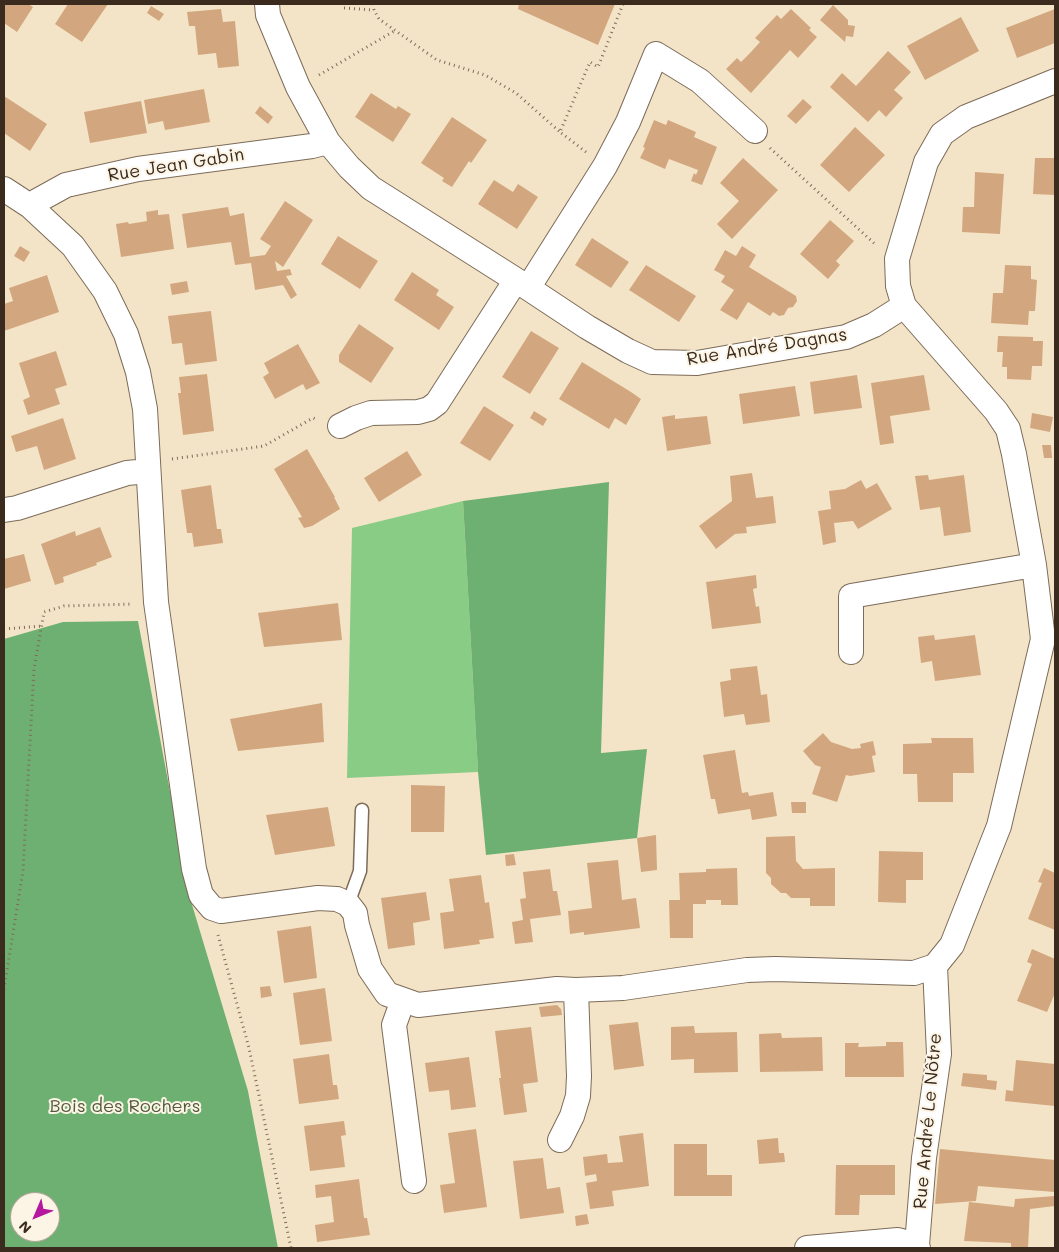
<!DOCTYPE html>
<meta charset="utf-8">
<style>
body{margin:0}
#map{position:relative;width:1059px;height:1252px;overflow:hidden;background:#f4e4c7;font-family:Mali,sans-serif}
canvas{display:block}
.frame{position:absolute;inset:0;border:5px solid #3b2a1e;pointer-events:none}
.north{position:absolute;left:10px;top:1192px;width:50px;height:50px;box-sizing:border-box;background:#fcf5e5;border:1px solid #afa495;border-radius:50%;rotate:225deg;font-size:14px;font-weight:700;line-height:20px;text-align:center;color:#3b2a1e}
.north::after{content:'';display:block;margin:auto;width:18px;height:22px;background:#b5179e;clip-path:polygon(50% 0,100% 100%,50% 72%,0 100%)}
</style>
<div id="map">
<canvas width="1059" height="1252"></canvas>
<div class="frame"></div>
<div class="north">N</div>
</div>
<script>
const ctx = document.querySelector('canvas').getContext('2d');
ctx.lineJoin = 'round';
function fillPath(path, color) { ctx.fillStyle = color; ctx.fill(path, 'evenodd'); }
const shape = rows => new Path2D(rows.map(r => 'M' + r).join(''));
function stroke(path, color, width, dash) { ctx.strokeStyle = color; ctx.lineWidth = width; ctx.lineCap = dash ? 'butt' : 'round'; ctx.setLineDash(dash || []); ctx.stroke(path); }
function write(font, color, halo, rows, align = 'center') {
  ctx.font = font + ' Mali,sans-serif'; ctx.lineWidth = 4; ctx.setLineDash([]); ctx.textBaseline = 'middle'; ctx.strokeStyle = halo; ctx.fillStyle = color; for (const [text, x, y, turn = 0] of rows) {
    ctx.save(); ctx.translate(x, y); ctx.rotate((+turn || 0) * Math.PI / 180); ctx.textAlign = isNaN(turn) ? turn : align; if (halo) ctx.strokeText(text, 0, 0); ctx.fillText(text, 0, 0); ctx.restore();
  }
}
const green = shape([
 [463,501,478,772,347,778,352,528]
]);
const forest = shape([
 [609,482,601,753,647,749,637,838,486,855,478,772,463,501],
 [138,621,190,898,248,1091,278,1248,4,1248,4,639,63,622],
 [20,1202,50,1202,50,1232,20,1232]
]);
const building = shape([
 [4,4,28,4,33,7,17,32,4,23],
 [68,4,108,4,82,42,55,24],
 [519,4,615,4,598,45,518,9],
 [833,5,848,20,848,25,855,26,853,37,846,36,845,42,820,20],
 [151,6,164,14,159,21,147,13],
 [221,9,223,22,235,21,239,66,218,68,216,53,198,55,195,26,189,26,187,12],
 [791,9,811,28,809,30,817,37,798,58,790,50,751,93,726,69,737,58,741,62,751,52,760,42,755,38,777,15,781,19],
 [1055,9,1055,43,1017,58,1006,28],
 [961,17,979,51,925,80,907,46],
 [888,51,911,72,894,90,903,98,886,117,879,110,868,122,830,87,842,73,856,86],
 [204,89,210,122,165,130,163,121,148,124,144,100],
 [371,93,396,109,398,106,411,114,393,142,355,117],
 [4,96,47,124,30,151,4,133],
 [803,99,812,107,796,124,787,116],
 [141,101,147,133,90,143,84,112],
 [260,106,273,117,268,124,255,113],
 [452,117,487,140,471,163,469,161,452,187,442,181,444,178,421,163],
 [654,120,666,125,668,120,696,132,694,137,717,147,702,185,691,181,694,173,696,175,698,170,669,159,665,169,640,158,645,148,643,147],
 [855,127,885,155,849,192,820,165],
 [743,158,778,190,732,239,717,224,739,201,720,183],
 [1035,158,1055,158,1055,195,1033,194],
 [975,172,1004,174,1000,234,962,232,963,207,974,207],
 [494,180,513,192,518,184,538,197,517,229,478,204],
 [285,201,313,220,283,267,275,261,277,271,290,269,292,275,286,276,297,295,291,299,283,285,255,290,251,263,235,265,231,242,187,248,182,214,228,207,230,216,244,213,250,257,265,255,271,246,260,239],
 [158,210,158,215,169,214,174,249,121,257,116,224,128,222,129,224,147,221,146,212],
 [830,220,854,241,836,261,840,265,828,279,800,254],
 [338,236,378,261,360,289,321,264],
 [592,238,629,262,611,288,575,265],
 [20,246,30,252,24,262,14,256],
 [742,246,756,255,749,267,796,296,797,301,793,307,788,308,784,315,779,316,773,312,770,316,748,302,737,320,720,310,734,290,721,282,725,276,714,270,725,250,736,256],
 [646,265,696,296,679,322,629,290],
 [1005,265,1031,266,1031,279,1037,280,1035,311,1029,311,1028,325,991,323,993,293,1003,293],
 [412,272,439,290,436,295,454,307,439,330,394,300],
 [47,275,59,312,4,331,4,304,13,301,9,288],
 [187,281,189,292,172,295,170,284],
 [211,311,217,361,185,365,182,343,172,344,168,316],
 [359,324,394,348,371,383,339,362,339,355],
 [531,331,559,348,530,394,502,377],
 [998,336,1033,337,1033,341,1043,341,1042,366,1032,366,1031,380,1007,379,1007,367,1002,367,1003,352,997,352],
 [298,344,320,383,306,390,303,384,275,399,263,377,269,373,264,363],
 [56,351,67,385,55,389,60,404,28,415,23,400,30,397,19,363],
 [582,362,631,392,641,399,626,425,615,418,609,429,559,399],
 [207,374,214,431,183,435,178,393,181,393,179,377],
 [857,375,862,408,814,414,810,382],
 [924,375,930,410,890,416,894,443,880,445,871,383],
 [795,386,800,416,743,424,739,394],
 [484,406,514,425,490,461,460,443],
 [534,411,547,419,543,426,530,418],
 [1032,413,1053,417,1050,432,1030,428],
 [675,415,675,419,707,416,711,444,667,451,662,417],
 [63,418,76,459,44,470,37,446,16,452,11,436],
 [1042,445,1051,445,1052,458,1044,458],
 [307,449,335,497,334,497,340,509,312,526,304,528,298,518,302,517,274,469],
 [407,451,422,475,379,502,364,478],
 [752,473,756,498,773,496,776,523,746,527,747,533,735,534,716,549,699,526,732,501,730,476],
 [928,475,929,480,964,475,971,532,944,536,940,507,920,510,915,476],
 [861,480,866,489,877,483,892,509,858,529,853,521,834,523,836,542,823,545,818,511,831,509,829,491,845,489],
 [211,485,217,529,221,529,223,543,194,547,192,533,187,533,181,490],
 [100,527,112,557,96,563,97,565,63,577,64,582,55,585,41,544,75,531,76,536],
 [24,554,31,581,4,589,4,559],
 [756,575,757,588,753,589,756,607,759,606,761,623,712,629,706,582],
 [338,603,342,640,264,647,258,613],
 [934,635,935,640,975,635,981,675,935,681,932,661,921,663,918,637],
 [757,666,761,695,767,694,770,722,746,725,744,714,724,717,720,682,731,680,730,669],
 [322,703,324,742,238,751,230,719],
 [823,733,831,742,852,749,861,748,860,744,873,741,876,755,872,756,875,772,850,776,846,775,837,802,812,794,821,767,815,765,803,751],
 [931,738,973,738,974,773,953,773,953,802,918,802,917,774,903,774,903,744,932,743],
 [735,750,742,793,748,792,749,796,773,792,777,816,752,820,750,809,718,814,715,799,711,799,703,755],
 [411,785,445,786,444,832,411,832],
 [791,802,806,802,806,813,792,813],
 [328,807,335,846,275,855,266,815],
 [656,835,657,870,641,872,637,838],
 [795,836,796,861,803,869,835,868,835,906,810,906,810,898,791,898,786,893,781,893,771,884,771,878,766,873,766,837],
 [879,851,923,852,923,880,906,880,906,903,878,902],
 [514,854,516,865,506,866,505,855],
 [618,860,622,900,636,898,640,928,584,935,584,932,570,934,568,911,592,908,587,863],
 [737,868,738,905,721,905,721,900,706,900,706,904,693,904,693,938,670,938,669,900,680,900,679,873,706,872,706,869],
 [1044,868,1055,873,1055,930,1028,919,1042,883,1038,882],
 [550,869,553,891,557,891,561,915,530,919,533,942,515,944,512,922,523,920,520,899,526,898,523,872],
 [481,875,485,903,489,902,494,938,479,940,480,944,444,949,440,913,454,911,449,879],
 [426,892,430,920,413,923,415,945,388,949,381,898],
 [311,926,317,978,284,983,277,931],
 [1032,949,1055,959,1055,993,1047,1012,1017,1001,1032,964,1027,962],
 [270,986,272,996,261,998,260,987],
 [325,988,332,1041,300,1045,293,993],
 [557,1005,561,1009,562,1015,541,1017,539,1007],
 [638,1022,644,1066,614,1070,609,1025],
 [694,1026,695,1033,737,1032,738,1072,694,1073,694,1059,671,1060,671,1027],
 [531,1027,538,1082,523,1084,527,1112,504,1115,499,1078,501,1078,495,1031],
 [781,1033,782,1038,822,1037,823,1071,760,1072,759,1034],
 [886,1042,903,1042,904,1077,845,1077,845,1043,859,1043,858,1047,886,1046],
 [329,1054,333,1085,337,1085,339,1099,299,1104,293,1059],
 [469,1057,476,1107,451,1110,449,1090,429,1092,425,1063],
 [1016,1060,1055,1064,1055,1106,1005,1101,1006,1090,1013,1091],
 [963,1073,987,1075,987,1080,997,1081,996,1090,961,1086],
 [344,1121,346,1135,341,1136,345,1167,310,1171,304,1126],
 [476,1129,487,1207,444,1213,440,1185,455,1183,448,1133],
 [643,1133,649,1186,612,1191,614,1206,590,1209,586,1183,597,1181,596,1174,585,1176,583,1157,607,1154,608,1163,623,1162,619,1136],
 [778,1138,779,1153,784,1153,785,1162,759,1164,757,1140],
 [674,1144,707,1144,707,1175,732,1175,732,1196,674,1196],
 [940,1149,1055,1160,1055,1192,978,1186,976,1201,935,1204],
 [543,1158,547,1189,560,1187,564,1213,520,1219,513,1161],
 [836,1165,895,1165,895,1195,860,1195,859,1215,835,1215],
 [359,1179,364,1218,367,1218,370,1235,317,1242,315,1225,334,1222,331,1196,316,1198,315,1185],
 [1055,1196,1055,1206,1030,1209,1028,1248,1011,1248,1011,1243,964,1241,969,1202,1014,1207,1015,1199],
 [587,1214,589,1224,576,1226,575,1216]
]);
const path = shape([
 [373,4,374,10,379,19,437,60,485,75,516,93,560,132],
 [344,8,374,10],
 [319,75,396,30],
 [770,148,876,245],
 [586,152,560,132,590,62,598,67,623,4],
 [172,459,264,446,313,418,318,420],
 [4,629,42,626],
 [218,935,249,1048,291,1248],
 [4,989,23,871,34,669,44,612,64,606,133,604]
]);
const lane = shape([
 [348,904,360,871,362,810]
]);
const street = shape([
 [267,4,268,15,298,87,328,142,349,167,371,188,516,280,587,327,628,351,652,362,697,363,846,337,874,325,904,306,898,286,897,259,926,162,942,134,966,117,1055,81],
 [4,189,30,206,73,246,105,291,126,334,138,372,145,409,156,602,194,869,201,895,212,908,221,911,318,898,337,899,348,904,355,913,357,925,370,969,387,994,418,1005,557,989,576,990,623,988,747,970,775,969,914,973,935,966,952,945,999,826,1043,639,1034,565,1014,454,1008,429,996,411,904,306],
 [30,206,37,201,66,185,138,169,312,146,328,142],
 [528,288,605,166,628,122,656,54,700,81,755,131],
 [340,426,356,418,371,413,418,412,429,409,437,403,516,280],
 [4,510,17,508,127,473,148,471],
 [851,652,851,596,1034,565],
 [403,1000,394,1025,414,1181],
 [560,1140,572,1116,578,1096,579,1076,576,990],
 [807,1248,898,1240,917,1245],
 [918,1248,917,1245,924,1158,939,1054,935,966]
]);
const streetNames = [
 ["Rue Jean Gabin",176,165,-9],
 ["Rue André Dagnas",767,347,-9],
 ["Rue André Le Nôtre",928,1121,-85]
];
const parkNames = [
 ["Bois des Rochers",125,1106]
];
fillPath(green, '#88cc85');
fillPath(forest, '#6eb072');
fillPath(building, '#d2a77f');
stroke(lane, '#7c6b59', 15);
stroke(street, '#7c6b59', 26);
stroke(path, '#7c6b59', 3, [1, 4]);
stroke(lane, '#fff', 12);
stroke(street, '#fff', 24);
write('18px', '#3b2a1e', '#fcf5e5', streetNames);
write('18px', '#525b3d', '#fcf5e5', parkNames);
</script>
